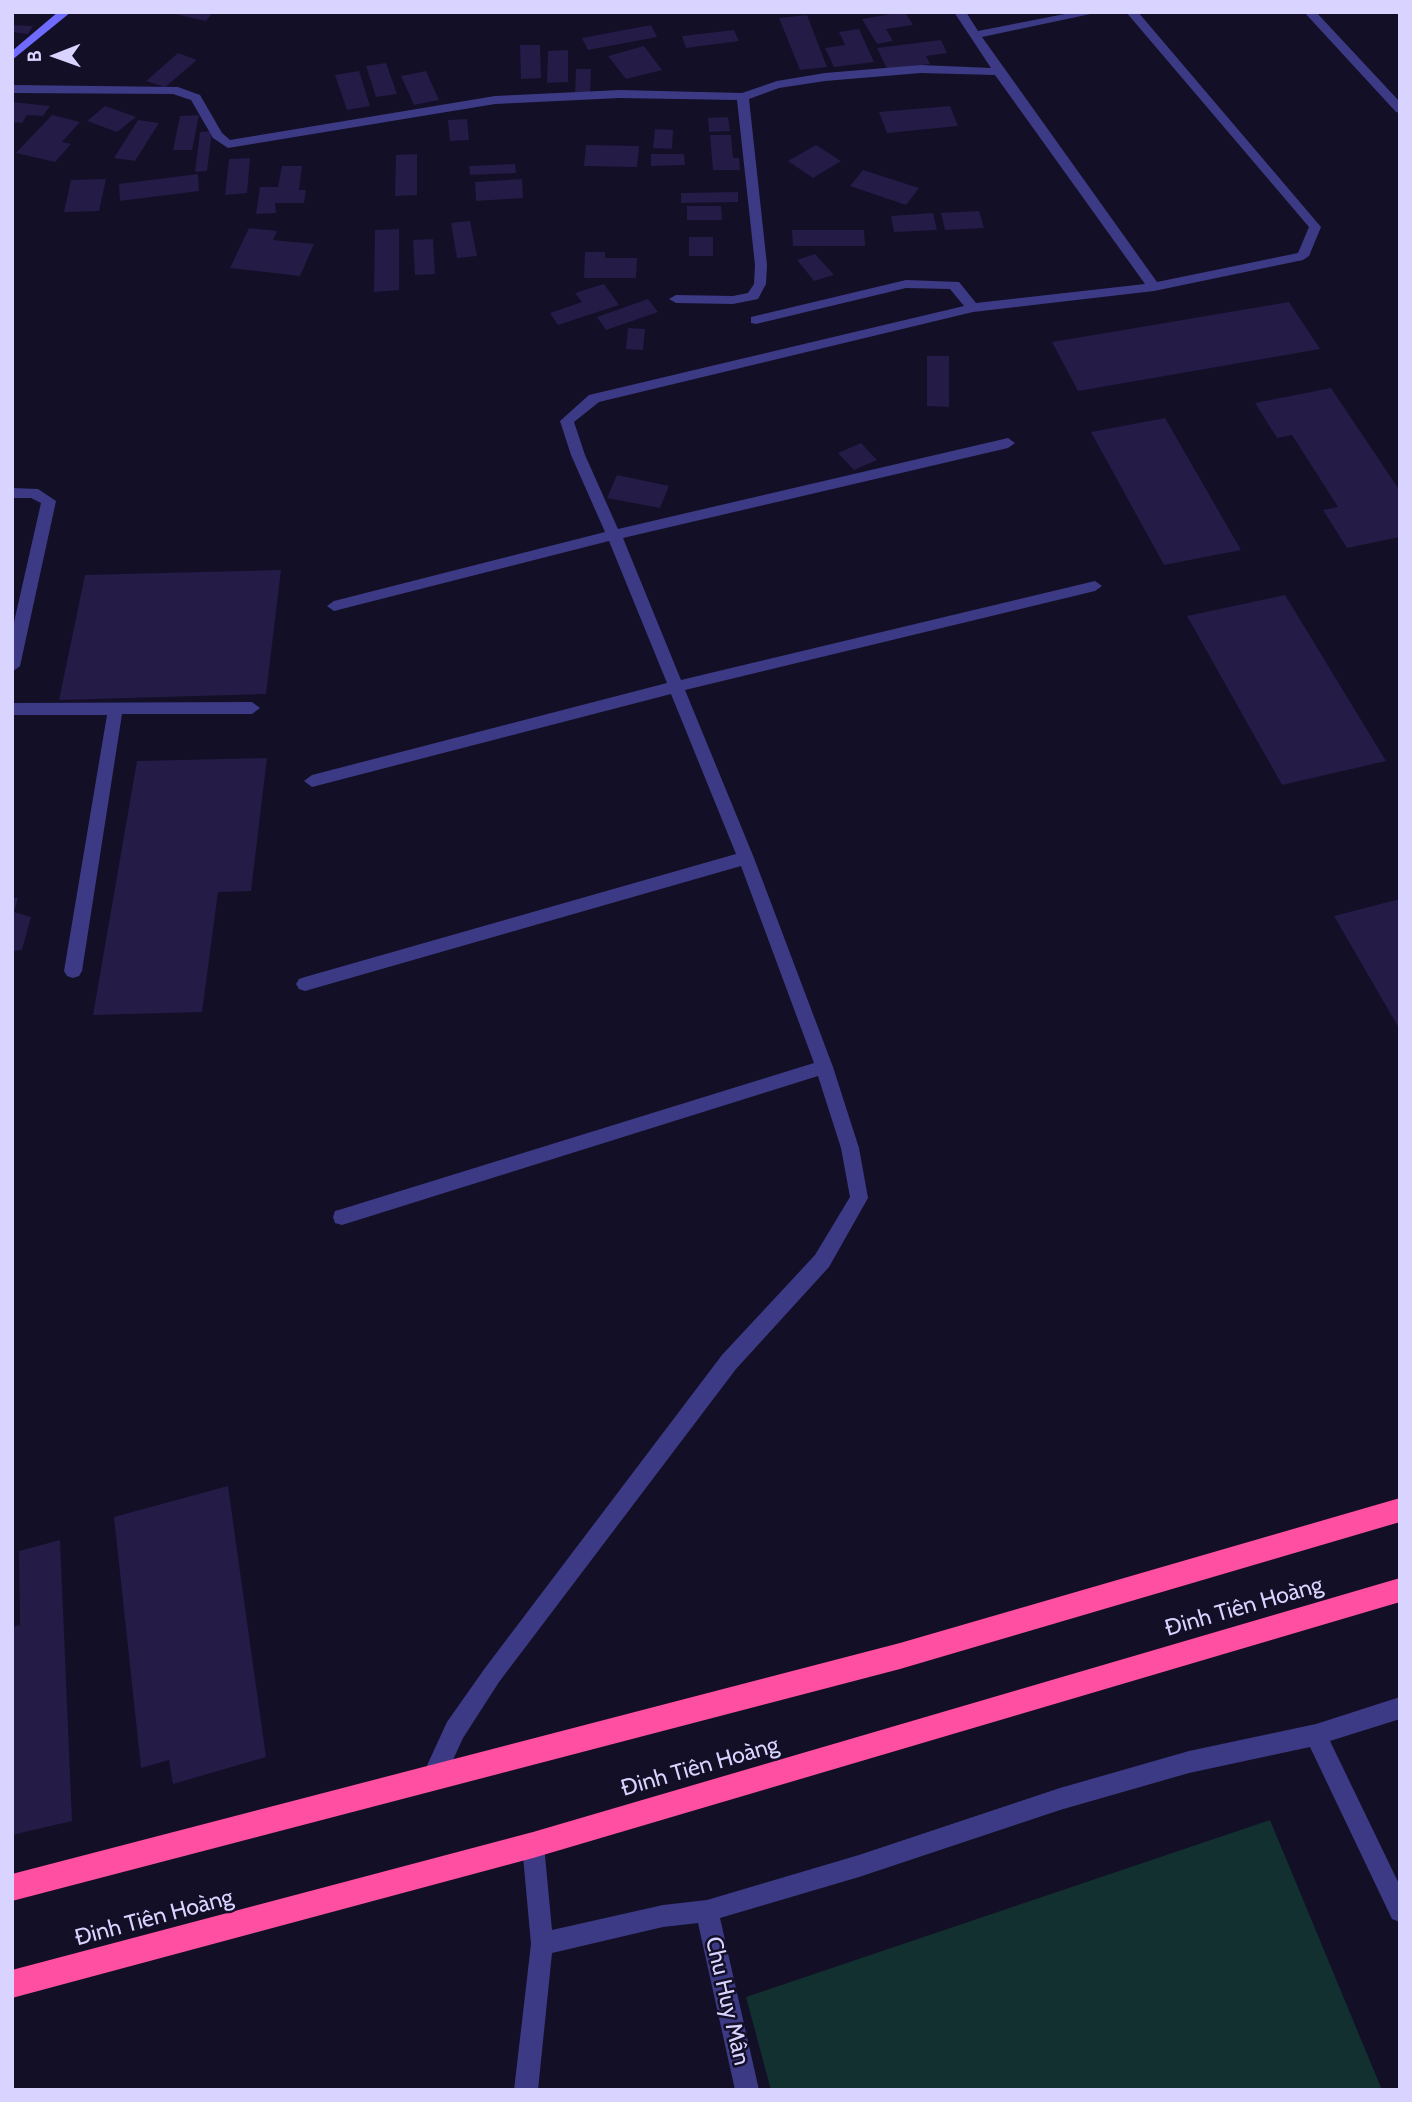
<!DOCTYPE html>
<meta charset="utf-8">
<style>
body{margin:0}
#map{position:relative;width:1412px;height:2102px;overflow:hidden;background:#130f26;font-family:Cabin,sans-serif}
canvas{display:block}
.frame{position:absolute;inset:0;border:14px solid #d9d4ff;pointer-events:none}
.north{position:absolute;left:21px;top:21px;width:70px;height:70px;-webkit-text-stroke:5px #130f26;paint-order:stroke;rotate:269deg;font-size:19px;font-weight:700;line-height:28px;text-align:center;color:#d9d4ff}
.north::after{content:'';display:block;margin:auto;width:24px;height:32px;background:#d9d4ff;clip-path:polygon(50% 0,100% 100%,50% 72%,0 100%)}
</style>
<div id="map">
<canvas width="1412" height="2102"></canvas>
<div class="frame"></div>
<div class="north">B</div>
</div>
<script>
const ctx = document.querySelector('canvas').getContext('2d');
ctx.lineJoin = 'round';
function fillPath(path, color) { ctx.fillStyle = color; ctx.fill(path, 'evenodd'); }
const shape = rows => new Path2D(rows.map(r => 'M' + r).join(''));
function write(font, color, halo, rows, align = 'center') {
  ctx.font = font + ' Cabin,sans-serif'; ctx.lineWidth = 5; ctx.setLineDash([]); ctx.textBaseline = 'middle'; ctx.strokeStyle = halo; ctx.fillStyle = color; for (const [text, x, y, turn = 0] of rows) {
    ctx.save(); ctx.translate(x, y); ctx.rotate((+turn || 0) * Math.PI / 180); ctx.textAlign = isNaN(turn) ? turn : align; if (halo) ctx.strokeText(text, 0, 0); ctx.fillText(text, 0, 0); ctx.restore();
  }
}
const green = shape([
 [1270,1820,1382,2090,771,2090,746,1997]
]);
const building = shape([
 [166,12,213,12,206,21],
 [902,12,905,12,913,25,886,29,893,41,877,44,862,19],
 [807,15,827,67,800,70,779,18],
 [12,25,33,26,28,34,12,32],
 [651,25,657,37,588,50,582,38],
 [859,29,874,62,834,67,825,48,845,45,839,32],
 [734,30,739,41,686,48,682,36],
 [941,40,947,53,926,56,930,64,887,69,877,48],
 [520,45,540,45,541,78,521,79],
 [644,46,662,70,626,79,608,56],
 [568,50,568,82,547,83,548,51],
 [178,53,197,60,165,87,146,81],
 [386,63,397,94,376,97,366,66],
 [576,69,591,69,590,95,575,95],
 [359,71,370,106,347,110,335,75],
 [426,71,439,100,414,105,401,76],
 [12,102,50,106,43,116,27,115,22,123,12,122],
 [105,106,136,117,117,132,87,121],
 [950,106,958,126,887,133,879,112],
 [52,115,80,122,62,142,71,144,55,162,16,153],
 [199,115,192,150,173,150,180,116],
 [728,117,730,131,709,132,708,118],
 [467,119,469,140,450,141,448,120],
 [138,120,159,123,135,161,114,158],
 [655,129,673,130,672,149,653,148],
 [212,131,207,171,195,172,200,132],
 [710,135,731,135,733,158,739,158,740,170,713,170],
 [586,145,639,146,637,167,584,166],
 [816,145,841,161,813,178,788,161],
 [417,154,417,195,395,196,396,155],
 [651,154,684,154,685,165,651,166],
 [250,158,247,193,225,195,229,159],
 [515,164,516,173,470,175,469,166],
 [282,166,302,166,299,190,306,190,304,203,275,203,276,213,256,214,260,187,278,187],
 [863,170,919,188,906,205,850,186],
 [198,174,199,191,120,201,119,184],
 [106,179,99,211,64,212,71,180],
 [522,179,523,198,476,201,475,182],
 [738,192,738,202,681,203,681,193],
 [687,206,721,206,722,220,687,220],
 [979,211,984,228,945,230,941,213],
 [933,213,937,230,894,232,891,216],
 [470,221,477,256,457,258,451,223],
 [249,228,277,231,273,240,314,244,300,276,230,268],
 [399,229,399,290,374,292,375,230],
 [792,230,864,230,865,246,793,246],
 [689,237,713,237,713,256,689,256],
 [433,239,435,274,415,275,413,240],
 [585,252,605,252,605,258,637,258,636,278,584,278],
 [815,254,834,275,814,281,797,260],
 [604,284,619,305,558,325,550,313,582,302,575,293],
 [648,299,658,312,606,330,597,317],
 [1289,302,1320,349,1078,391,1052,342],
 [628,328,645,329,643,350,626,349],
 [927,356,949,356,949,407,927,406],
 [1331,388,1400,491,1400,537,1347,548,1323,510,1338,507,1292,435,1277,438,1255,403],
 [1165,418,1241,550,1164,565,1091,432],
 [861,443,877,460,854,470,838,453],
 [617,475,669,486,660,508,607,498],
 [281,570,266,694,59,700,85,575],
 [1285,595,1386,761,1282,785,1187,616],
 [267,758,251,891,218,892,202,1012,93,1015,137,761],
 [12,898,18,898,14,912,31,917,22,950,12,951],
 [1400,899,1400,1030,1334,916],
 [228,1486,266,1757,173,1784,169,1760,141,1768,114,1517],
 [60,1540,72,1821,12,1835,12,1627,20,1625,19,1551]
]);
const lane = shape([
 [12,488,38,489,56,501,20,666,12,672,12,631,41,503,31,498,12,498,12,488],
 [252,702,260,708,252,714,122,714,82,971,79,976,73,978,67,976,64,971,107,715,12,715,12,703,252,702]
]);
const street = shape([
 [954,12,966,12,978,31,1075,12,1100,12,982,37,1157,282,1298,253,1309,227,1126,12,1138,12,1321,227,1309,256,1303,260,1154,291,973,312,599,402,574,422,585,455,618,529,1008,438,1015,443,1008,448,623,538,681,680,1095,581,1102,586,1095,591,685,690,754,858,833,1067,859,1148,868,1198,829,1267,736,1369,499,1682,463,1738,440,1788,432,1791,424,1788,421,1780,424,1772,447,1722,485,1668,722,1355,815,1255,850,1197,841,1148,818,1076,342,1225,335,1223,333,1217,335,1211,342,1209,814,1063,741,866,305,991,299,989,296,984,299,979,305,977,736,854,671,694,312,787,304,781,312,775,667,683,609,541,334,611,327,606,334,601,605,532,571,455,560,421,589,395,964,306,950,289,906,288,756,324,751,323,751,317,906,280,959,282,976,303,1145,284,995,75,921,73,825,81,779,88,749,99,767,265,766,284,758,299,733,304,676,303,669,299,676,295,733,296,748,293,754,284,755,265,737,100,620,98,495,104,228,148,213,138,191,100,173,94,12,93,12,85,178,87,200,95,222,133,230,140,495,96,620,90,742,93,777,81,825,73,921,65,991,68,954,12],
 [1304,12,1316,12,1400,102,1400,113,1396,112,1304,12],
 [1400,1697,1400,1719,1330,1741,1400,1886,1400,1922,1392,1919,1310,1747,1189,1773,1060,1810,859,1877,720,1918,759,2090,735,2090,698,1923,663,1927,552,1953,538,2090,514,2090,531,1944,522,1845,525,1837,533,1834,541,1837,544,1845,552,1930,663,1905,707,1900,859,1855,1060,1788,1189,1751,1316,1724,1400,1697]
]);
const secondary = shape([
 [58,12,71,12,12,60,12,51,58,12]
]);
const highway = shape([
 [1400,1498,1400,1522,900,1669,12,1901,12,1874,900,1643,1400,1498],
 [1400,1578,1400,1602,533,1858,12,1998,12,1970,533,1832,1400,1578]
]);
const nearStreetnames = [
 ["Đinh Tiên Hoàng",1244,1607,-16],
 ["Đinh Tiên Hoàng",700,1767,-16],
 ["Đinh Tiên Hoàng",154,1918,-15],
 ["Chu Huy Mân",727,2001,77]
];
fillPath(green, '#12302f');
fillPath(building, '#241b47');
fillPath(lane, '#3d3a85');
fillPath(street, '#3d3a85');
fillPath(secondary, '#6f6bff');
fillPath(highway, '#ff4fa3');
write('23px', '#d9d4ff', '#130f26', nearStreetnames);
</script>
